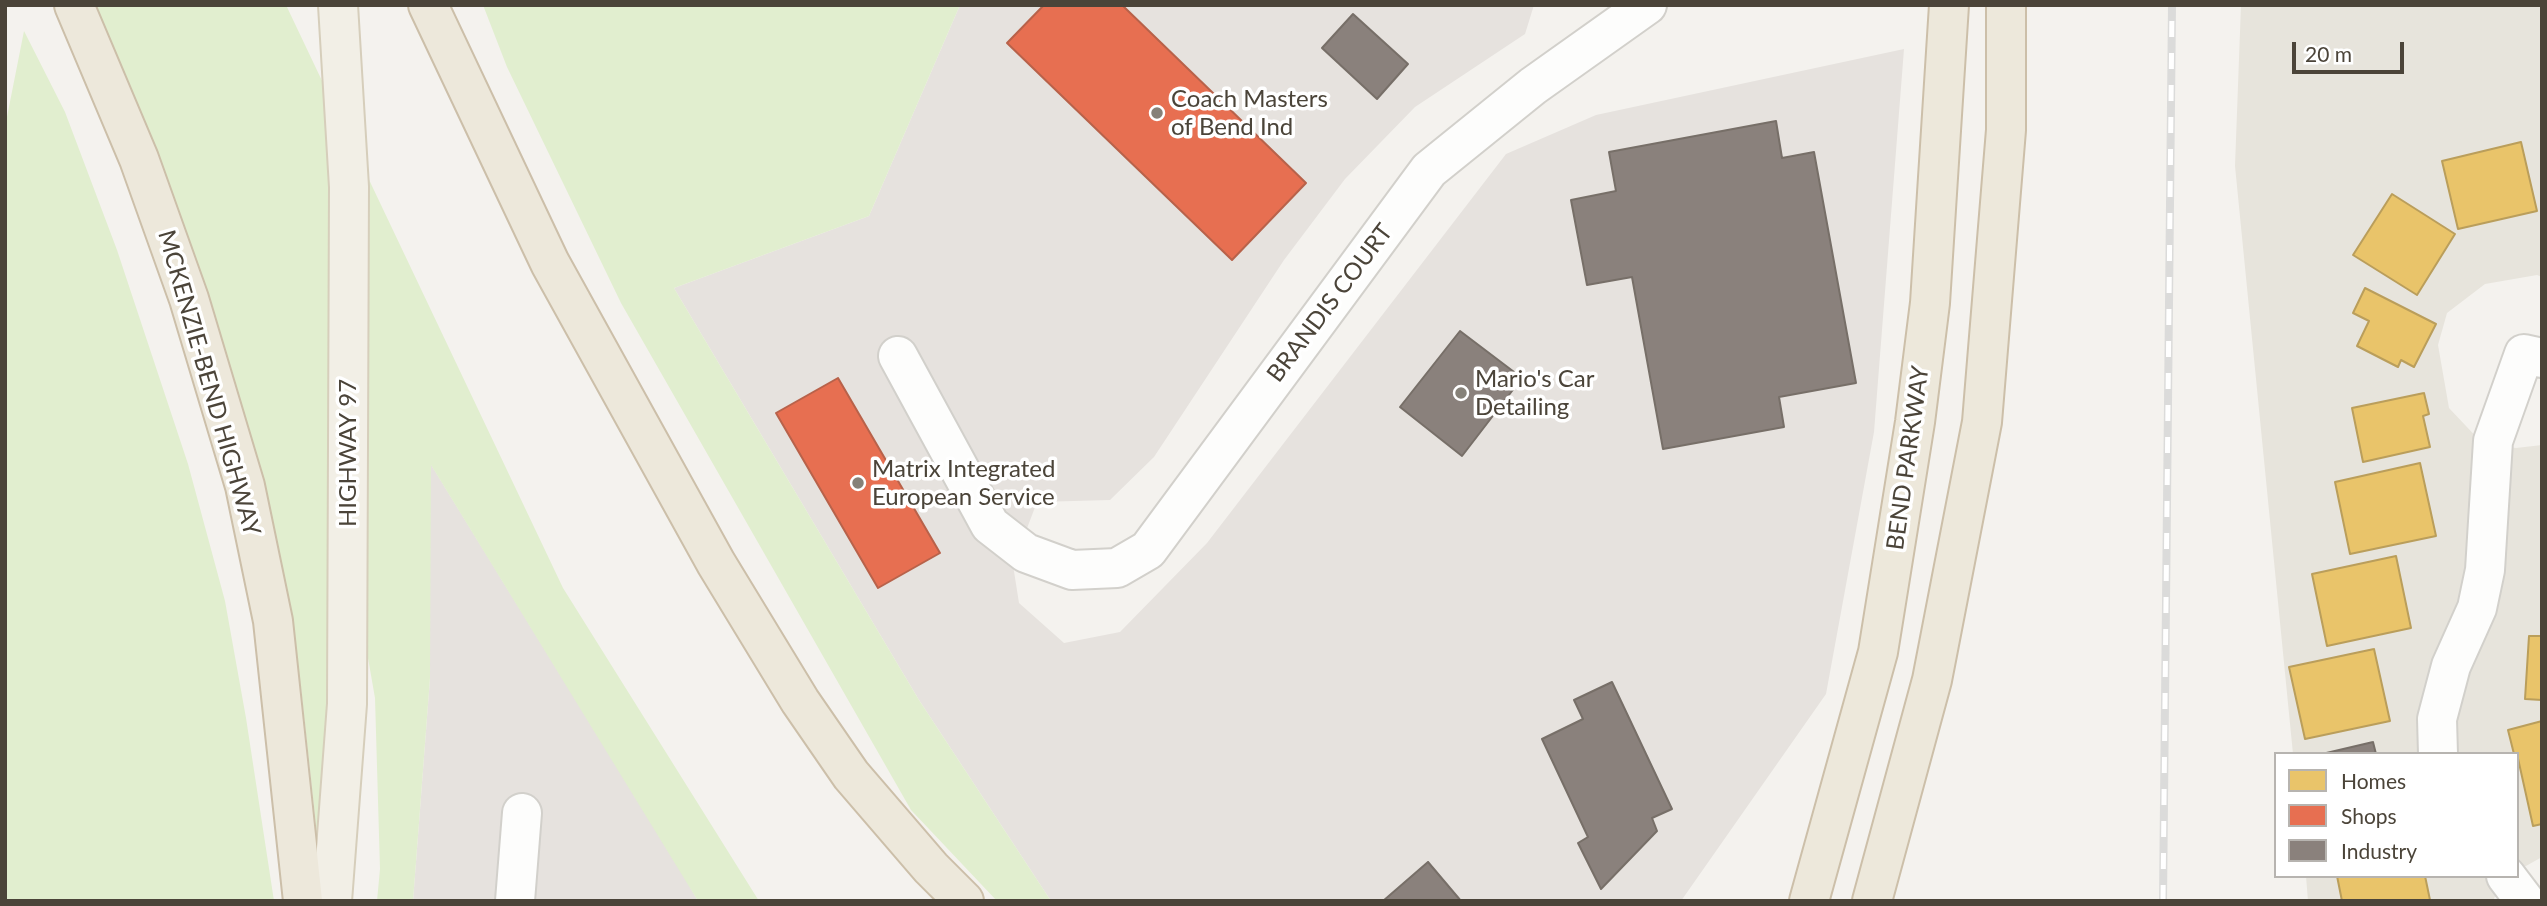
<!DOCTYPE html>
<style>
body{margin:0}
#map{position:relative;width:2547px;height:906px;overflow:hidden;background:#f4f2ee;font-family:Lato,sans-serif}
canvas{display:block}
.frame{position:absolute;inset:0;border:7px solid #4b4439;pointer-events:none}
.legend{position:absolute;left:2274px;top:752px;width:245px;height:126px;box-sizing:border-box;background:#fff;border:2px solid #b7b4b0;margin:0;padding:9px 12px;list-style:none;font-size:21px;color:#4b4439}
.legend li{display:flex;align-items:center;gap:14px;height:35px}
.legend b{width:35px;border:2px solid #b7b4b0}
.scale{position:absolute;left:2292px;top:42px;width:112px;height:32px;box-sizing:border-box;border:4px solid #4b4439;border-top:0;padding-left:9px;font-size:21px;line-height:24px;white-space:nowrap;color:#4b4439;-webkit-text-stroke:5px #fff;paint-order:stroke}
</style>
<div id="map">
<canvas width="2547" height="906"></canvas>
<div class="frame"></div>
<ul class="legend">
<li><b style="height:19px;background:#e9c46a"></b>Homes</li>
<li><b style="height:19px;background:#e76f51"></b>Shops</li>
<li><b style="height:19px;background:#8a817c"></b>Industry</li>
</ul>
<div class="scale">20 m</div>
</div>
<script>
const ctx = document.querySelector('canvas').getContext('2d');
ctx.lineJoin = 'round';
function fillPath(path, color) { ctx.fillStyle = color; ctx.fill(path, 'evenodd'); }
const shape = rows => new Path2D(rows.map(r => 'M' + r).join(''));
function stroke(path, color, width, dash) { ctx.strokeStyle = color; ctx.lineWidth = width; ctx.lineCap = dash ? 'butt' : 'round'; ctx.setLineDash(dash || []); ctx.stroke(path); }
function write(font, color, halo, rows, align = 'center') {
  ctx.font = font + ' Lato,sans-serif'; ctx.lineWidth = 7; ctx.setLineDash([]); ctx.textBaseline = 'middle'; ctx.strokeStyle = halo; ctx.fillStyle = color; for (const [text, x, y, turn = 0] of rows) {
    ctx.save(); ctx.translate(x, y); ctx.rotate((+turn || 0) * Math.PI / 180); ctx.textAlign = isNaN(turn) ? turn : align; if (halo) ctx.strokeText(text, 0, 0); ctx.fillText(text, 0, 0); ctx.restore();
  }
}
const residential = shape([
 [2241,5,2542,5,2542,277,2537,275,2485,284,2447,313,2438,345,2449,408,2483,444,2516,448,2542,445,2542,857,2517,871,2517,754,2293,754,2235,166],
 [2306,876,2509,876,2502,881,2493,901,2308,901]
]);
const industrial = shape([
 [960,5,1534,5,1525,34,1415,107,1345,179,1284,260,1154,457,1110,500,1037,502,1013,565,1019,603,1064,643,1120,632,1207,543,1506,154,1596,115,1904,49,1874,432,1826,694,1681,901,1051,901,919,700,674,288,869,216],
 [430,463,681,871,698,901,413,901,430,678]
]);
const green = shape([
 [83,5,286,5,563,588,759,901,698,901,431,465,430,678,413,901,377,901,380,869,375,698,368,658,341,667,320,863,301,688,269,509],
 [483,5,960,5,869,216,674,288,919,700,1051,901,997,901,911,810,621,303,507,67],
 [24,31,65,112,117,250,188,464,225,601,246,718,274,901,5,901,5,127]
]);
const homes = shape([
 [2521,142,2537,211,2458,229,2442,161,2521,142],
 [2392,194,2455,234,2417,295,2353,255,2392,194],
 [2365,288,2436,324,2414,367,2401,360,2398,367,2357,346,2369,321,2353,313,2365,288],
 [2424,393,2429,414,2423,416,2430,447,2363,462,2352,408,2424,393],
 [2420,463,2436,536,2350,554,2335,482,2420,463],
 [2396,556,2411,628,2327,646,2312,574,2396,556],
 [2529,636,2542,636,2542,700,2525,699,2529,636],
 [2374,649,2390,721,2305,739,2289,667,2374,649],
 [2542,721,2542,824,2533,826,2517,754,2514,754,2508,730,2542,721],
 [2337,876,2425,876,2430,900,2342,901,2337,876]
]);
const shops = shape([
 [1044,5,1122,5,1306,183,1232,260,1007,43,1044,5],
 [838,378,940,553,878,588,776,413,838,378]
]);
const industry = shape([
 [1353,14,1408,64,1377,99,1322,48,1353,14],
 [1776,121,1782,158,1814,152,1856,383,1779,397,1784,427,1663,449,1632,277,1587,285,1571,200,1616,191,1609,152,1776,121],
 [1460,331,1522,378,1462,456,1400,407,1460,331],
 [1612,682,1672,809,1652,818,1657,831,1601,889,1578,843,1588,837,1542,739,1583,719,1574,700,1612,682],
 [2373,742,2376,754,2322,754,2373,742],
 [1428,862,1461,901,1383,901,1428,862]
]);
const minor = shape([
 [898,356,990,525,1026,553,1072,570,1117,568,1148,550,1429,170,1533,86,1647,5],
 [2438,754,2437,719,2451,666,2477,608,2485,570,2493,441,2524,354,2542,358],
 [2506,876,2525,901],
 [515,901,522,813]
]);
const major = shape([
 [332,901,347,704,349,187,338,5]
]);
const highway = shape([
 [74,5,139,159,189,299,245,486,273,621,303,901],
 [428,5,550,263,716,563,800,701,851,775,931,868,964,901],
 [1809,901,1878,652,1915,422,1930,303,1949,5],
 [1872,901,1932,680,1982,422,2006,130,2006,5]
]);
const rail = shape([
 [2163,901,2172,5]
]);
const markers = [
 [1157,113,7,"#868178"],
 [1461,393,7,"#868178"],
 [858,483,7,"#868178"]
];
const poiNames = [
 ["Coach Masters",1171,99],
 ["of Bend Ind",1171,127],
 ["Mario's Car",1475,379],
 ["Detailing",1475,407],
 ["Matrix Integrated",872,469],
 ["European Service",872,497]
];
const streetNames = [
 ["BRANDIS COURT",1330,303,-53],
 ["MCKENZIE-BEND HIGHWAY",209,383,74],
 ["HIGHWAY 97",348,453,-90],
 ["BEND PARKWAY",1908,458,-82]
];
fillPath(residential, '#e7e4dc');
fillPath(industrial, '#e6e2de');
fillPath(green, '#e1eecf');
fillPath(homes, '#e9c46a');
stroke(homes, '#ba9e5b', 2);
fillPath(shops, '#e76f51');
stroke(shops, '#b8624a', 2);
fillPath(industry, '#8a817c');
stroke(industry, '#776f68', 2);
stroke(minor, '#d2d0cb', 42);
stroke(major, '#d6cebb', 42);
stroke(highway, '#ccbfa9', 42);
stroke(minor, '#fdfdfc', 38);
stroke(major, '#f2efe6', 38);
stroke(highway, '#ede8db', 38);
stroke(rail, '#dbdbda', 8);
stroke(rail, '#fff', 5, [16]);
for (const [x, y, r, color] of markers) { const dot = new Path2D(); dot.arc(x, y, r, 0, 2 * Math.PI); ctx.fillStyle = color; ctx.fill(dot); stroke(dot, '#fff', 2.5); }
write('24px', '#4b4439', '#fff', poiNames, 'left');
write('24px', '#4b4439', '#fff', streetNames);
</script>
